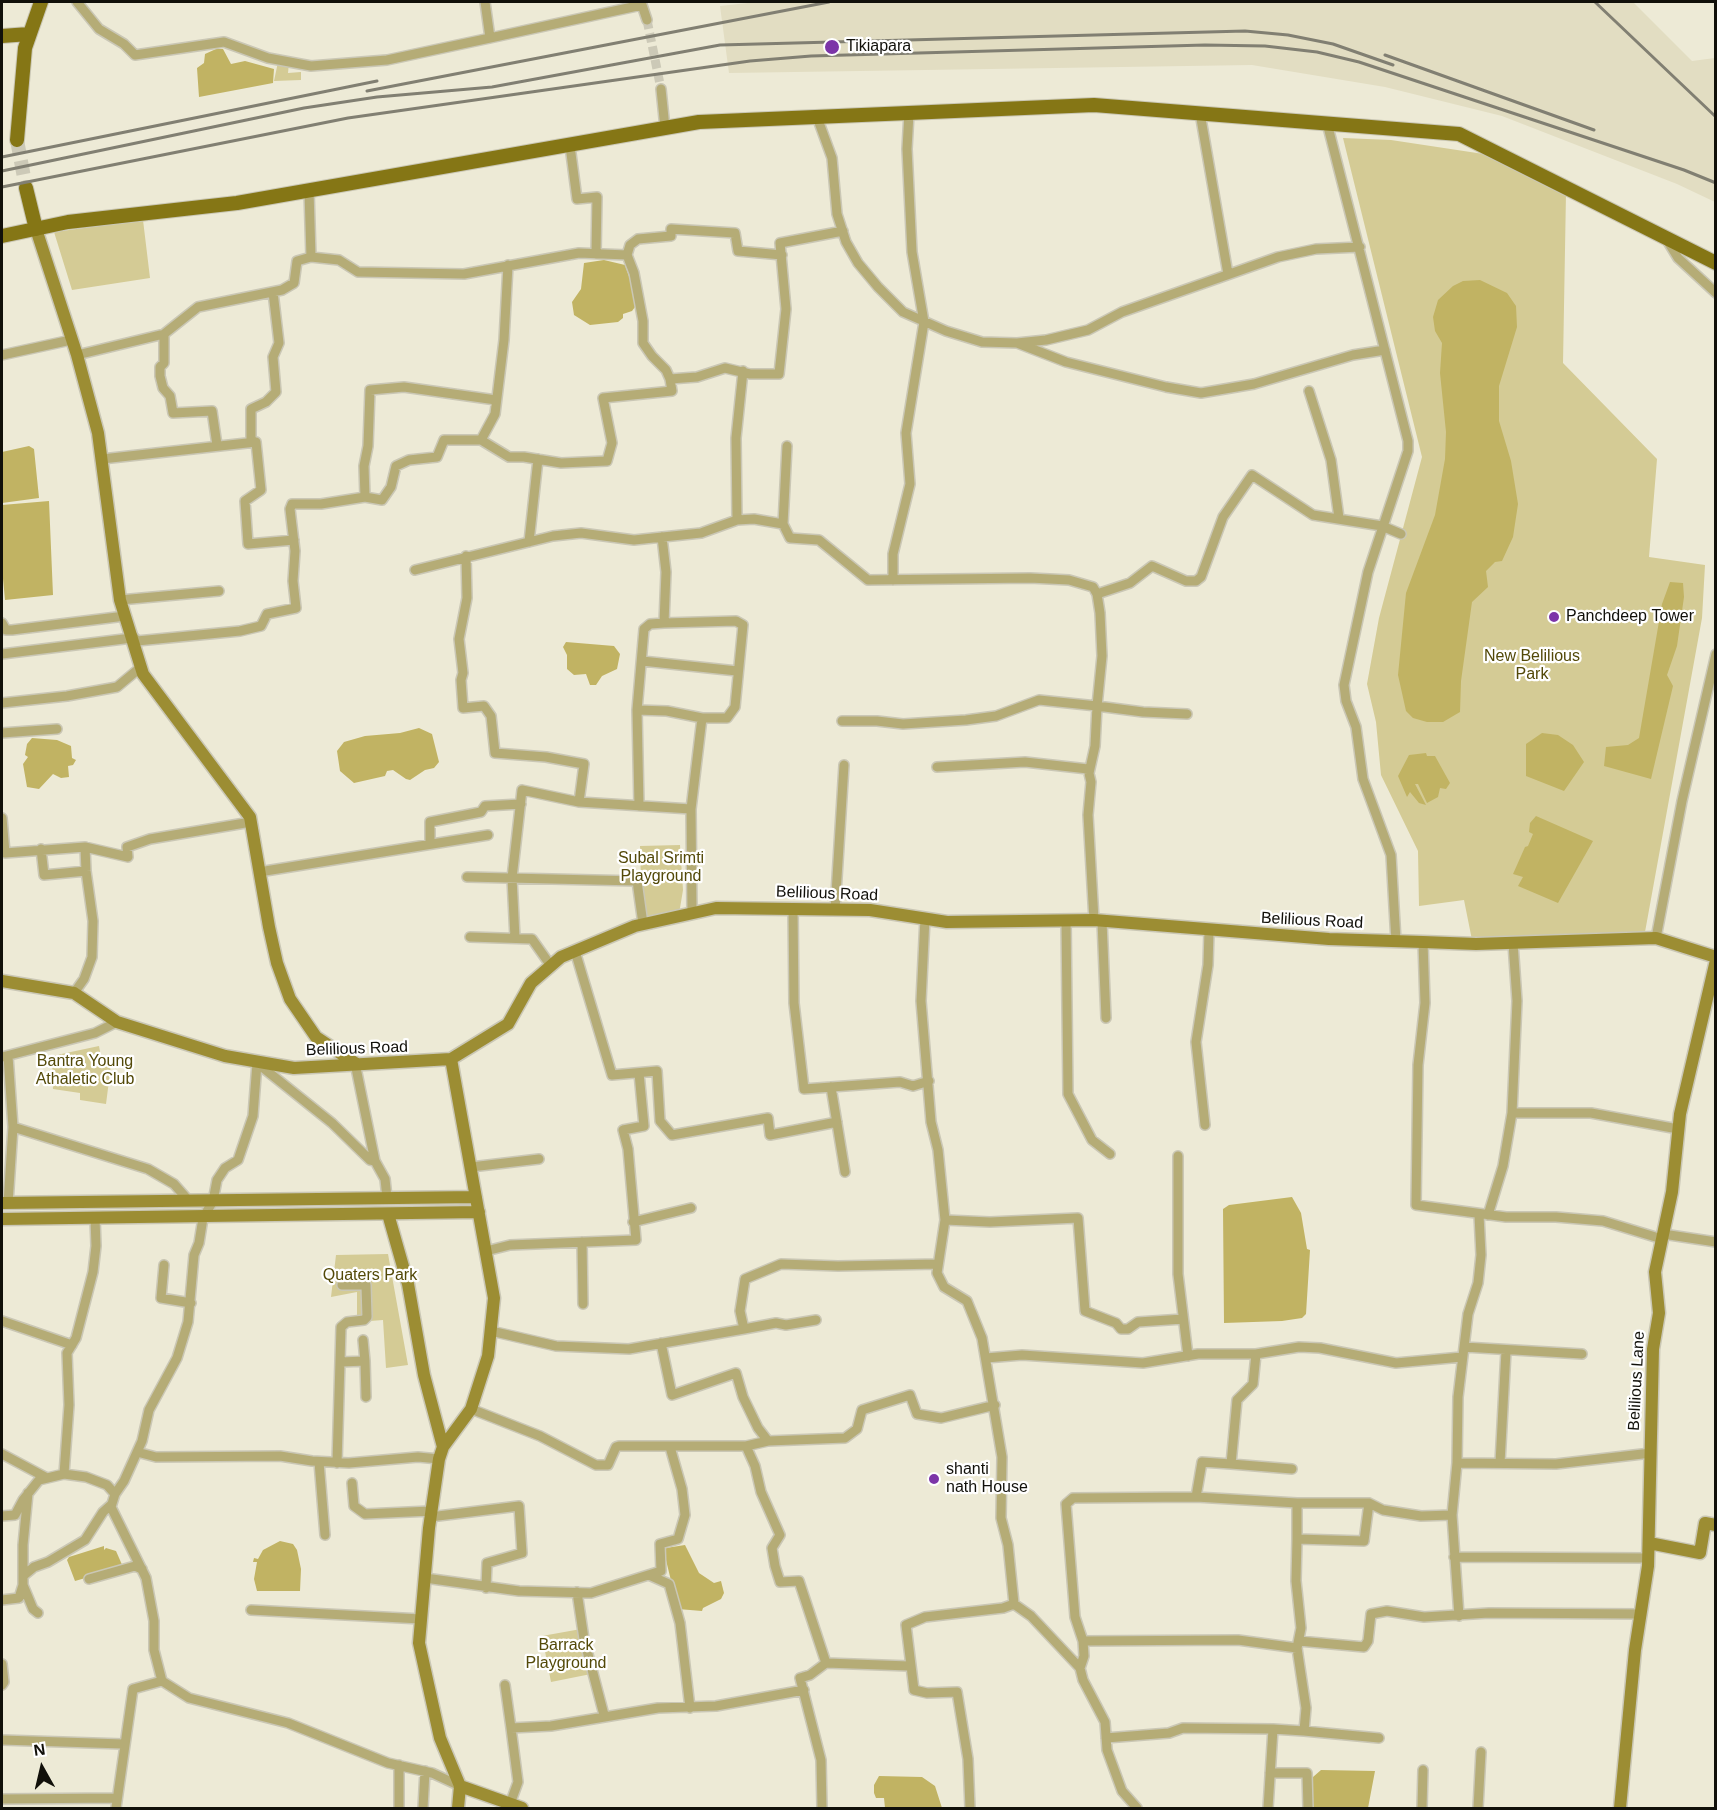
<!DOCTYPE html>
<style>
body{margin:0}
#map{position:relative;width:1717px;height:1810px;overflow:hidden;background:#edead6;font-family:Helvetica,sans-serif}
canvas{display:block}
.frame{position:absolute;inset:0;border:3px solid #11100a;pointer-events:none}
.north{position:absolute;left:12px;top:1738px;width:60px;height:60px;-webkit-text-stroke:4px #fff;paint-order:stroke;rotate:352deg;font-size:16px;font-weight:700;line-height:24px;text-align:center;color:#11100a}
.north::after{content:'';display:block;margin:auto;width:21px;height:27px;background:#11100a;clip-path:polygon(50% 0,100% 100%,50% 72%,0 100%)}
</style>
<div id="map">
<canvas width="1717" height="1810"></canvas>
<div class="frame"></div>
<div class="north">N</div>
</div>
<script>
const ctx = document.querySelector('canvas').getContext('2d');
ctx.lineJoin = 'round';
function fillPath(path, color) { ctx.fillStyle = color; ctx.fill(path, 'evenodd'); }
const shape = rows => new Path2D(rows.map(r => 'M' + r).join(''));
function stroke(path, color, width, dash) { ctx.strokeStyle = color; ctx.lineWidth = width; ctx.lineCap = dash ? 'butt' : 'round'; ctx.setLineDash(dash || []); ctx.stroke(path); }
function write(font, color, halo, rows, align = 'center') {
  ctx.font = font + ' Helvetica,sans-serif'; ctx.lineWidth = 4.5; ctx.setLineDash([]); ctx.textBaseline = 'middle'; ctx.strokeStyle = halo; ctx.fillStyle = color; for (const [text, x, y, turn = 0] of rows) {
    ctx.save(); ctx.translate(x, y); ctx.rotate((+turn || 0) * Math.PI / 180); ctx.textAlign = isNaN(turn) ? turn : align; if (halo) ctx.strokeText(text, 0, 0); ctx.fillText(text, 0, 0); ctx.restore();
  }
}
const built = shape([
 [757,2,1633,2,1692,61,1715,58,1715,202,1677,184,1502,116,1385,87,1252,65,729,73,720,6]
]);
const green = shape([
 [278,62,289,63,288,73,301,72,301,80,274,81],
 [1343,138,1391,140,1510,158,1566,193,1563,363,1657,459,1649,557,1705,565,1702,618,1645,932,1472,940,1464,900,1419,906,1418,851,1381,775,1376,722,1367,684,1379,618,1422,457],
 [143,220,150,278,72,290,54,232],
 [680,845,683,890,679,914,642,919,640,846],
 [99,1046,101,1057,111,1065,106,1104,80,1100,80,1093,53,1089,52,1056],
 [388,1254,408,1365,386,1368,383,1320,357,1322,357,1292,331,1297,336,1255],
 [581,1629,591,1674,551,1682,542,1636]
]);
const water = shape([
 [216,49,223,49,231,64,245,61,274,69,273,83,199,97,197,68,204,63,205,54],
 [604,260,625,265,632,285,635,307,632,311,623,314,623,318,618,322,590,325,574,315,572,302,581,289,584,263],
 [1480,280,1507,293,1516,306,1517,327,1499,386,1499,421,1511,461,1518,504,1513,537,1502,561,1495,562,1486,571,1488,587,1472,602,1461,681,1460,712,1443,722,1427,722,1413,718,1406,711,1398,675,1406,593,1435,515,1445,459,1446,432,1440,373,1442,343,1435,331,1433,317,1438,300,1453,286,1463,281],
 [29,446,34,449,39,498,2,503,2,452],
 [49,501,53,595,5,600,2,568,2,505],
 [1670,582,1683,583,1684,597,1677,646,1667,675,1673,686,1651,779,1604,766,1606,747,1628,745,1639,738,1662,604],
 [566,642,614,646,620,654,617,669,602,676,596,685,590,685,586,674,574,675,567,669,567,655,563,647],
 [419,728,432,734,439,762,434,768,425,770,410,780,406,779,393,770,387,771,385,776,354,783,340,771,337,751,344,742,365,736,400,733],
 [1542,733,1558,735,1573,745,1584,762,1564,791,1526,776,1526,744],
 [32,738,57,740,71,746,72,758,76,760,73,765,68,766,69,777,61,778,53,774,39,789,27,787,23,764,28,757,25,755,27,744],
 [1426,753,1427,756,1435,756,1450,783,1446,789,1440,788,1438,797,1427,803,1418,784,1415,784,1426,805,1419,803,1410,792,1407,797,1398,776,1409,755],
 [1536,816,1593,841,1558,903,1518,886,1523,877,1513,874,1525,847,1528,846,1533,834,1529,832,1530,823],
 [1292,1197,1301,1213,1307,1249,1310,1250,1306,1314,1302,1318,1282,1321,1224,1323,1223,1209,1229,1205],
 [280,1541,293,1544,297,1550,301,1569,300,1591,257,1591,254,1579,257,1562,253,1562,254,1558,258,1559,263,1550],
 [685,1545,699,1573,714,1583,721,1581,724,1593,721,1599,703,1608,702,1611,678,1609,664,1552,666,1548],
 [104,1546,104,1550,106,1548,116,1551,123,1567,75,1581,67,1560,69,1557],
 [1321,1770,1375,1771,1368,1808,1308,1808,1313,1777],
 [879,1776,922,1777,935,1786,942,1808,885,1808,884,1798,876,1798,874,1793,874,1785]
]);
const streetTunnel = shape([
 [647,20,661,89]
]);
const primaryTunnel = shape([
 [17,140,26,188]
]);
const street = shape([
 [77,2,99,29,124,44,135,55,224,42,268,58,311,66,387,60,490,38],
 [485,2,490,38,642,5,647,20],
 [661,89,665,128],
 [1200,113,1228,274],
 [817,117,832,158,837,214,846,242,858,263,878,287,903,312,946,331,982,342,1017,343],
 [1327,123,1408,441,1408,451,1368,572,1344,685,1346,701,1356,727,1363,779,1391,855,1396,941],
 [570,146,577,199,597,197,596,254],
 [309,191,311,257],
 [1667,240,1678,258,1716,293],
 [1360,247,1316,249,1278,257,1122,312,1088,330,1046,340,1017,343,1066,362,1166,387,1201,393,1254,384,1353,355,1385,350],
 [627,255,630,245,638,239,671,236,671,229,735,233,738,251,782,255],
 [164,334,164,363,160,367,160,376,163,388,170,396,173,413,212,411,217,445],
 [2,355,71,340],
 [77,355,164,334,198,307,282,290,294,283,297,261,311,257,339,260,358,272,464,274,579,253,627,255,634,273,643,321,643,343,652,356,666,370,670,379,672,391,603,398,612,443,607,461,561,463,524,457,509,457,481,440,444,440,437,457,409,460,396,466,391,487,382,500,365,497,321,504,292,504,290,509,295,551,293,581,296,608,267,614,261,626,240,631,137,641,131,634],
 [670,379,697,377,725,368,750,374,779,374,786,309,780,243,843,231],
 [1309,391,1331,460,1339,518],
 [481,440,495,414,504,340,508,265],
 [251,442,251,409,266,402,276,392,273,357,279,343,273,292],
 [102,459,256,442,261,490,245,501,248,544,294,540],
 [365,497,364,466,368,446,370,390,404,387,496,400],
 [737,520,736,438,743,371],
 [783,524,787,446],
 [529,542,538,459],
 [466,556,467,598,459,639,463,673,461,680,463,708,484,706,491,716,495,753,546,757,584,764,579,802,691,809,692,913],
 [415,570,553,536,581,533,634,540,701,533,737,520,754,519,783,524,790,538,819,540,868,580,1030,578,1069,580,1093,587,1097,594,1100,613,1102,656,1097,706,1143,712,1187,714],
 [893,580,893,554,910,484,906,433,924,322,912,252,907,149,909,113],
 [1097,594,1130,583,1152,566,1186,581,1196,581,1201,577,1223,517,1252,475,1313,515,1382,526,1401,534],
 [120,600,219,591],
 [2,623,6,630,12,630,125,616],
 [2,654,132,638],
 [642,661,737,671],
 [2,703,67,696,117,687,141,667],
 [637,710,644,629,650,624,664,623],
 [842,721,877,721,903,724,966,720,996,716,1039,700,1097,706,1095,746,1089,773],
 [2,733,57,729],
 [937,767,1025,762,1088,769,1091,782,1088,815,1094,920],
 [639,806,637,710,667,711,702,718,727,718,735,707,743,625,736,621,664,623,666,572,662,537],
 [691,809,702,718],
 [2,818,5,853,85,847],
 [430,844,430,822,481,812,485,806,521,804],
 [41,849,44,875,86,871],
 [259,872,488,835],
 [467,877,637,881,643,924],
 [793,909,794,1003,804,1089,900,1082,913,1086,929,1081],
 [835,910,844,765],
 [925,918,921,1001,931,1122,938,1150,945,1220,937,1273,944,1287,967,1301,982,1338,1002,1457,1001,1518,1008,1545,1014,1604,1031,1616,1080,1668,1083,1680,1105,1722,1107,1750,1122,1791,1137,1808],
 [1066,920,1068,1094,1092,1140,1110,1154],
 [1102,921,1106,1018],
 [470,937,532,939,551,966],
 [515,938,512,878,522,790,579,802],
 [1656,938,1682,801,1716,654],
 [1423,942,1425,1003,1418,1065,1416,1205,1506,1217,1556,1217,1603,1221,1662,1239],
 [575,951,612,1075,657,1071,660,1121,672,1135,768,1118,770,1135,837,1122],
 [74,993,84,979,92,957,93,921,86,871,85,847,128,857,127,847,150,839,251,822],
 [2,1057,95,1033,117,1022],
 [257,1063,253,1116,238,1160,225,1168,217,1180,213,1201,203,1218,199,1243,194,1255,188,1322,177,1358,149,1410,142,1441,124,1481,115,1494,111,1507,146,1578,154,1621,154,1650,162,1681,189,1698,288,1723,388,1763,432,1773,460,1786],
 [257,1063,332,1123,370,1160,375,1161],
 [355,1063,375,1161,385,1179,387,1198],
 [831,1087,845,1172],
 [1512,1113,1591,1113,1678,1129],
 [1205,1125,1196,1042,1208,965,1209,931],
 [13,1127,148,1169,174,1184,189,1201],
 [1178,1156,1178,1274,1188,1356],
 [471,1167,539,1159],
 [8,1203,13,1127,8,1056],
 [1488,1215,1503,1166,1512,1113,1517,1001,1513,943],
 [95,1218,96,1246,93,1272,76,1338,67,1353,69,1405,64,1474,86,1477,107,1485,115,1494],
 [945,1220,990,1222,1078,1218,1085,1311,1116,1323,1121,1329,1128,1329,1138,1322,1183,1319],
 [633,1222,691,1208],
 [1663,1234,1716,1242],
 [582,1242,583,1304],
 [486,1251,510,1245,636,1240,628,1149,623,1130,644,1126,639,1073],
 [164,1265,161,1298,191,1303],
 [2,1321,72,1345],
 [744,1329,776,1323,786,1325,816,1320],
 [491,1331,556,1346,629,1349,744,1329,740,1311,745,1279,781,1264,838,1266,938,1264],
 [661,1343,672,1395,736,1373,743,1397,758,1428,768,1441,746,1446,755,1466,761,1492,780,1535,772,1548,775,1566,780,1582,799,1581,826,1663,810,1675,800,1678,821,1760,822,1808],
 [1464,1347,1582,1354],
 [986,1358,1022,1355,1143,1363,1198,1354,1256,1354,1299,1347,1320,1348,1396,1363,1462,1357],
 [365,1361,366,1397],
 [341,1362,365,1361,363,1340],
 [471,1409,540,1436,596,1465,608,1465,616,1447,619,1446,746,1446],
 [768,1441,845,1438,857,1429,862,1410,910,1395,917,1414,941,1418,995,1405],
 [137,1452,156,1457,280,1456,312,1461,349,1463,418,1457,439,1459],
 [2,1454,47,1478],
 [319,1462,325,1535],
 [337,1463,341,1327,347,1322,364,1320,367,1317,366,1285,342,1285],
 [1457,1463,1556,1464,1651,1453],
 [1500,1463,1506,1351],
 [1231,1464,1292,1469],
 [352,1483,354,1506,365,1514,431,1511],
 [1196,1497,1297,1503,1297,1539,1364,1541,1369,1503,1383,1510,1421,1516,1452,1515],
 [1297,1503,1369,1503],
 [2,1516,15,1515,23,1500,39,1480,64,1474],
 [430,1517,519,1506,522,1553,487,1563,486,1588],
 [1454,1557,1648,1558],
 [23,1576,34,1567,48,1562,85,1540,103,1512,112,1504],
 [651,1576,669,1584,680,1623,690,1708],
 [425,1578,519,1591,591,1593,661,1571,660,1544,678,1539,685,1515,682,1489,670,1447],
 [89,1579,135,1566,142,1569],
 [23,1585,33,1609,38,1613],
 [577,1592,584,1639,604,1715],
 [2,1600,19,1598,23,1585,23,1545,28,1493],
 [251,1610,421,1619],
 [1459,1616,1452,1515,1457,1463,1458,1397,1468,1314,1478,1283,1481,1255,1479,1215],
 [1083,1641,1238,1640,1297,1648,1301,1628,1296,1581,1297,1539],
 [1299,1641,1364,1647,1368,1641,1371,1614,1387,1611,1424,1617,1489,1613,1641,1614],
 [826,1663,909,1666],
 [2,1664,4,1682,2,1685],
 [1080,1668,1084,1656,1083,1641,1075,1617,1066,1504,1073,1498,1196,1497,1202,1462,1231,1464,1237,1400,1253,1384,1256,1354],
 [505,1685,511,1728],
 [1304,1731,1379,1738],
 [1106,1738,1169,1733,1183,1728,1273,1729],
 [2,1740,123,1744],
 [399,1765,399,1808],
 [1270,1773,1307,1773,1308,1808],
 [2,1799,117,1798],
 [510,1804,518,1782,511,1728,551,1726,658,1708,716,1706,804,1690],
 [116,1808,133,1689,162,1681],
 [423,1808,425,1771],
 [970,1808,968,1759,957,1692,927,1693,914,1690,906,1625,925,1617,1003,1608,1014,1604],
 [1268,1808,1273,1729,1304,1731,1306,1708,1297,1648],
 [1422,1808,1423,1770],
 [1478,1808,1481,1752]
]);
const secondary = shape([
 [36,229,77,355,98,433,120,600,143,674,250,817,269,927,277,963,290,999,316,1037,355,1063],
 [2,981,74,993,117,1022,225,1056,294,1068,451,1059,508,1024,531,983,561,957,635,926,716,908,870,910,947,922,1094,920,1329,939,1423,942,1476,944,1656,938,1716,957],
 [451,1059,494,1298,488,1356,471,1409,443,1447,439,1459,429,1528,419,1643,440,1738,460,1786,458,1808],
 [2,1203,476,1197],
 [388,1214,408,1284,424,1375,443,1447],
 [2,1219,479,1212],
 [1649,1543,1700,1553,1705,1523,1716,1525],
 [460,1786,522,1808],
 [1620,1808,1635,1650,1648,1566,1653,1349,1659,1313,1655,1272,1672,1192,1680,1114,1716,960]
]);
const primary = shape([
 [2,36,29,34],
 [17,140,25,48,41,2],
 [26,188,36,229],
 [2,236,68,222,237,203,699,122,1094,105,1459,134,1716,263]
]);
const rail = shape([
 [1595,2,1716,117],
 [1385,55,1594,130],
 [367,91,829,2],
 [2,157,377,81],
 [2,171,304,108,377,97,492,87,720,45,1245,31,1288,35,1333,44,1393,65],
 [2,187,348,118,750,61,811,56,1205,45,1265,46,1317,52,1359,62,1684,170,1716,183]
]);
const markers = [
 [832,47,8,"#7c35a8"],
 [1554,617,6,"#7c35a8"],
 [934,1479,6,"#7c35a8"]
];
const poiNames = [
 ["Tikiapara",846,47],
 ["Panchdeep Tower",1566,617],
 ["shanti",946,1470],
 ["nath House",946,1488]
];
const parkNames = [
 ["New Belilious",1532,657],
 ["Park",1532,675],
 ["Subal Srimti",661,859],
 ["Playground",661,877],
 ["Bantra Young",85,1062],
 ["Athaletic Club",85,1080],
 ["Quaters Park",370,1276],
 ["Barrack",566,1646],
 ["Playground",566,1664]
];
const streetNames = [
 ["Belilious Road",827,894,2],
 ["Belilious Road",1312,921,3],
 ["Belilious Road",357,1049,-2],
 ["Belilious Lane",1637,1381,-87]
];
fillPath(built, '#e2ddc2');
fillPath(green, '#d4cb95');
fillPath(water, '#c1b363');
stroke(streetTunnel, '#ccc9b7', 9, [9, 4.5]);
stroke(primaryTunnel, '#ccc9b7', 14, [14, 7]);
stroke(street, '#cac7b5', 12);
stroke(secondary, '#cac7b5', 15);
stroke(primary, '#cac7b5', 16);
stroke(street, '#b5ac76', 9);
stroke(secondary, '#9c8d33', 12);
stroke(primary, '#857615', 14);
stroke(rail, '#817f72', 3);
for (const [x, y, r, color] of markers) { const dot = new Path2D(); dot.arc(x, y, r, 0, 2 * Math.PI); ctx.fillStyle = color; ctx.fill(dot); stroke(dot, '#fff', 2); }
write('16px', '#11100a', '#fff', poiNames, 'left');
write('16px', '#534908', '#fff', parkNames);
write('16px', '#11100a', '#fff', streetNames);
</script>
